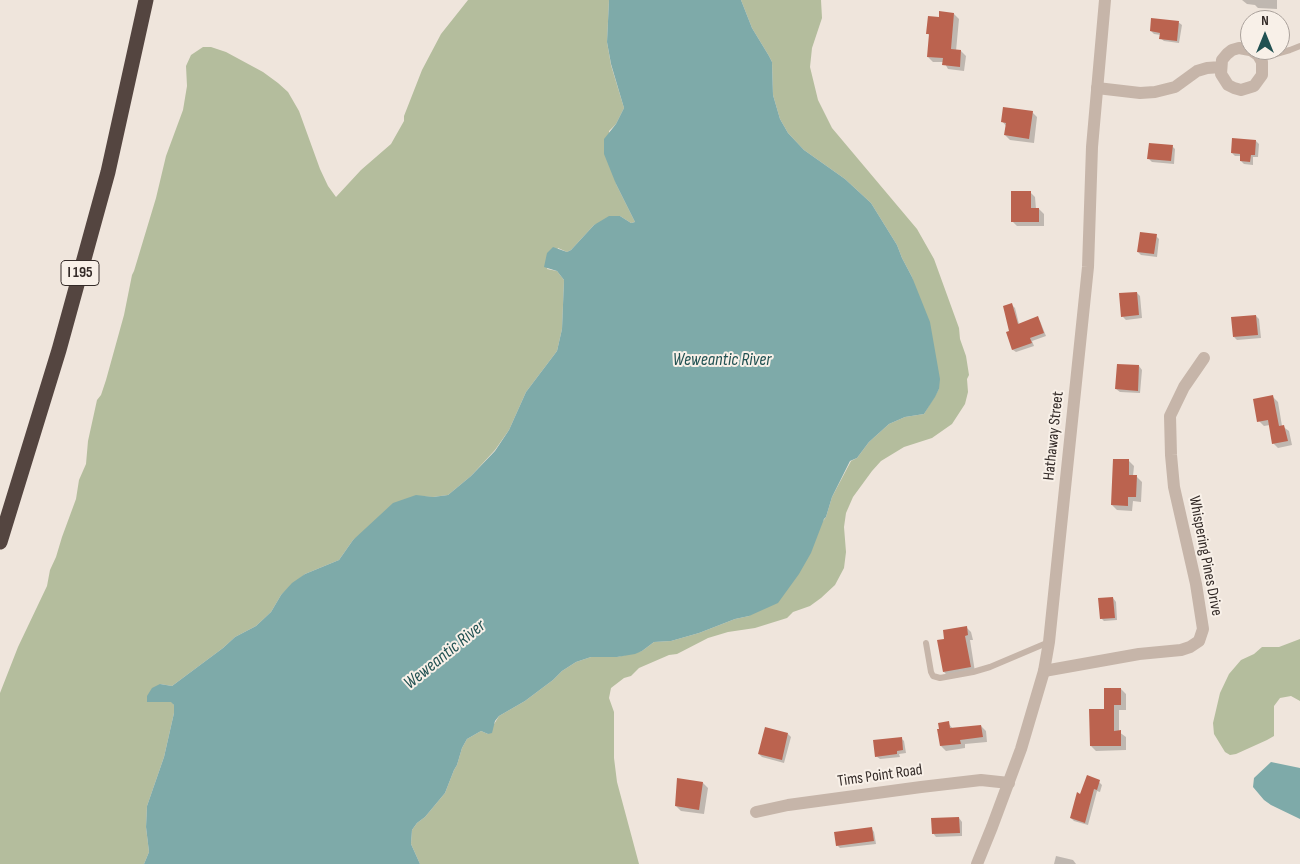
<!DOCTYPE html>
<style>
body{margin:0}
#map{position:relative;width:1300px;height:864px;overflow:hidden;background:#efe5dc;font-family:"Sofia Sans Condensed",sans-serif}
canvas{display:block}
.north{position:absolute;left:1240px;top:10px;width:50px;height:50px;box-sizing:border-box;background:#f8f0e8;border:1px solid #aaa19b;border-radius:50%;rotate:0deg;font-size:14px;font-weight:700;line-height:20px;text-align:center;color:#342b28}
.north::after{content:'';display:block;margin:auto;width:18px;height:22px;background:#215152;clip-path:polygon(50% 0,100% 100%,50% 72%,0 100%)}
</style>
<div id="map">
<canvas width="1300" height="864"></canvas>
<div class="north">N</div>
</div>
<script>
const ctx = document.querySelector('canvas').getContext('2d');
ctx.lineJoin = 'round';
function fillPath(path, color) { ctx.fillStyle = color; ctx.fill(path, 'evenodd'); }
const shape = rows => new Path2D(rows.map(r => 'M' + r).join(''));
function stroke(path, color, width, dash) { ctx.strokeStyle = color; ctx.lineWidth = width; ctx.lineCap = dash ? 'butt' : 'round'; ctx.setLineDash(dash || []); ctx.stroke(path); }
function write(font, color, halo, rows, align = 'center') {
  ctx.font = font + ' "Sofia Sans Condensed",sans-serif'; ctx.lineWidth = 4; ctx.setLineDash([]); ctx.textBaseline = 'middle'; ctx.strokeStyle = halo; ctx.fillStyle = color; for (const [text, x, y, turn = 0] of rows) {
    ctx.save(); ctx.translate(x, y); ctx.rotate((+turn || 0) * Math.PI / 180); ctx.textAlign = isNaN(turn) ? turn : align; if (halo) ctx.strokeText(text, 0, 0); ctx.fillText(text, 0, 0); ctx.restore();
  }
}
const green = shape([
 [468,0,609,0,607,42,611,65,624,108,616,124,609,131,616,184,635,222,631,223,620,216,594,225,571,250,567,252,558,248,547,269,557,271,564,280,562,329,557,351,526,392,509,430,495,450,471,476,448,495,433,497,416,496,353,540,339,560,305,574,281,595,271,612,256,626,235,637,223,648,172,686,160,684,174,705,174,713,164,757,147,806,146,827,149,852,144,864,0,864,0,693,18,647,47,586,50,570,56,557,62,537,76,499,79,480,86,464,88,441,97,400,101,395,106,380,124,315,132,275,134,271,156,198,166,156,183,110,187,86,186,66,191,55,203,47,211,47,226,52,263,72,278,83,288,92,299,111,320,169,328,186,336,197,361,170,391,144,404,121,404,116,422,70,441,34],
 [741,0,821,0,822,18,812,48,810,67,818,100,832,128,917,229,934,259,959,328,960,339,966,356,969,375,967,379,968,392,965,404,952,424,932,438,904,447,881,461,872,471,853,497,846,513,844,527,846,552,844,568,835,585,821,598,810,606,793,612,787,618,755,628,728,632,708,638,677,654,669,655,639,668,631,676,624,678,611,688,609,698,614,712,614,758,617,782,639,864,420,864,411,844,412,830,417,823,425,817,445,793,454,770,457,765,462,748,467,739,481,731,488,734,499,716,525,701,553,680,562,671,576,662,591,657,617,657,642,651,654,642,671,641,699,633,735,619,749,616,826,517,832,497,851,461,857,458,869,442,889,424,905,417,924,414,939,389,912,277,902,258,897,245,871,203,845,179,804,150,788,133,780,119,773,95,772,62,769,56,752,28],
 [1300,639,1300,701,1291,696,1280,698,1274,706,1274,736,1267,740,1236,754,1230,755,1225,752,1214,734,1213,723,1220,693,1229,674,1241,660,1254,654,1262,647,1279,647]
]);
const water = shape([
 [609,0,741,0,752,28,769,56,772,62,773,95,780,119,788,133,804,150,845,179,871,203,897,245,902,258,912,277,930,322,940,379,939,389,935,397,924,414,905,417,889,424,869,442,857,458,850,461,832,497,826,517,824,519,811,553,799,574,778,603,749,616,735,619,699,633,671,641,654,642,642,651,635,654,617,657,591,657,576,662,562,671,553,680,525,701,499,716,495,721,492,733,488,734,481,731,467,739,462,748,457,765,454,770,445,793,425,817,417,823,412,830,411,844,420,864,144,864,149,852,146,827,147,806,164,757,174,713,174,705,171,702,147,702,147,696,152,688,160,684,172,686,223,648,235,637,256,626,271,612,281,595,292,583,305,574,339,560,353,540,393,503,416,495,433,497,448,495,471,476,495,451,509,430,526,392,557,351,562,329,564,280,557,271,544,267,547,253,553,247,567,252,571,250,594,225,609,216,620,216,631,223,635,222,616,184,604,154,604,139,616,124,624,108,611,64,607,42],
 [1271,762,1300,768,1300,819,1271,805,1264,800,1253,787,1254,778]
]);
const shadow = shape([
 [1242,0,1277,0,1277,9,1258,8,1255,5,1247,4],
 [954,14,959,19,956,51,961,51,966,56,964,71,948,69,944,62,933,62,928,57,930,36,928,34,940,18],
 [1178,22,1182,25,1179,43,1164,41,1160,38,1161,35,1154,34,1151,31],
 [1032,112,1037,117,1034,143,1010,140,1005,135,1006,126,1002,121],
 [1256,141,1259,144,1258,157,1253,157,1253,165,1244,164,1241,161,1241,156,1235,156,1232,153],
 [1172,146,1175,149,1174,164,1152,162,1149,159],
 [1030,192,1035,197,1036,209,1039,209,1044,214,1044,226,1017,226,1012,221],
 [1156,236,1159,239,1157,257,1141,255,1138,252],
 [1137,293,1140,296,1142,318,1126,320,1123,317],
 [1012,305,1015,308,1019,324,1037,318,1040,321,1046,336,1032,341,1034,346,1016,352,1013,350,1007,333,1011,332],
 [1256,316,1259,319,1261,338,1237,340,1234,337],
 [1139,366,1142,370,1140,393,1120,392,1116,389],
 [1273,397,1278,402,1282,426,1289,431,1292,445,1278,448,1273,443,1270,425,1264,426,1259,421],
 [1129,461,1134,466,1133,476,1137,477,1142,482,1141,502,1133,501,1132,511,1117,510,1112,505],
 [1113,598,1116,602,1117,620,1104,621,1101,618],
 [966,627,971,632,973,640,970,640,975,672,949,677,944,672],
 [1121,689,1126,694,1126,710,1119,710,1119,732,1126,737,1126,750,1096,751,1091,746,1105,710],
 [948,723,953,729,981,726,986,731,987,742,965,744,965,748,946,751,941,746,941,730],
 [788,734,791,737,784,763,762,757,759,754],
 [901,738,904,741,906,753,899,754,900,757,880,759,876,756],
 [678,780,703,783,708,788,704,814,681,811,676,806],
 [1099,782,1102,785,1100,792,1097,791,1088,825,1074,821,1071,818,1081,795],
 [959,818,962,822,962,836,936,837,933,833],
 [871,828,874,832,876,844,840,848,837,845],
 [1056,856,1073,860,1076,864,1054,864]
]);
const building = shape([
 [939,11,954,13,951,49,961,50,960,67,942,65,943,58,927,57,929,34,926,34,928,16,939,17],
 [1151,18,1179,21,1177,41,1159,39,1160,33,1150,31],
 [1003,107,1033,111,1029,139,1004,135,1006,123,1001,122],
 [1232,138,1256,140,1255,155,1251,155,1250,162,1240,161,1240,154,1231,153],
 [1149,143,1173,145,1171,161,1147,159],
 [1011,191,1031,191,1031,208,1039,208,1039,222,1011,222],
 [1140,232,1157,234,1154,254,1137,252],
 [1137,292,1139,315,1121,317,1119,293],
 [1012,303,1018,324,1038,316,1044,333,1030,338,1032,343,1012,350,1006,332,1009,331,1003,306],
 [1256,315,1258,335,1233,337,1231,317],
 [1117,364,1139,365,1138,391,1115,389],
 [1273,395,1279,426,1284,425,1288,441,1272,444,1268,420,1257,422,1253,399],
 [1113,459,1129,459,1129,475,1137,475,1136,497,1128,497,1128,506,1111,505],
 [1113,597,1115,618,1100,619,1098,598],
 [967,626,968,635,965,636,971,667,943,672,937,640,944,639,943,630],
 [1104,688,1121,688,1121,705,1114,705,1114,731,1121,730,1121,746,1090,746,1089,709,1104,709],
 [949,721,950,728,981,725,983,737,960,740,961,744,940,746,937,729,939,729,938,723],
 [765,727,788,733,782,760,758,754],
 [902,737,903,750,897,751,897,754,875,757,873,740],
 [1087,775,1100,780,1097,790,1094,789,1085,823,1070,818,1077,792,1080,794],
 [677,778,703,782,699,810,675,806],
 [959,817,960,833,932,834,931,818],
 [872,827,874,841,836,846,834,832]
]);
const service = shape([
 [1259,55,1269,56,1290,50,1300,46],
 [926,643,931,672,933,676,940,678,973,672,990,667,1049,642]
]);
const minor = shape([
 [1250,50,1239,48,1232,50,1227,54,1222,60,1221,74,1228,85,1234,88,1241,90,1254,86,1262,75,1262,62,1258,55,1251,50],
 [1097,88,1140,93,1155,92,1175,87,1197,71,1207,68,1221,67],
 [1044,671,1139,654,1181,650,1190,647,1199,641,1203,629,1196,584,1174,487,1171,455,1170,416,1184,387,1204,358],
 [756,812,788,805,921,787,981,780,1009,783]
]);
const tertiary = shape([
 [977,864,992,827,1021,749,1044,671,1049,642,1088,267,1092,147,1105,0]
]);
const motorway = shape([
 [0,542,59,350,108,172,146,0]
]);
const shields = [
 [80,273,38]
];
const shieldNames = [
 ["I 195",80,273]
];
const streetNames = [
 ["Hathaway Street",1054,436,-84],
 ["Whispering Pines Drive",1205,556,79],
 ["Tims Point Road",880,776,-8]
];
const waterNames = [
 ["Weweantic River",722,360],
 ["Weweantic River",445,655,-39]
];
fillPath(green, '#b4bd9d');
fillPath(water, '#7eaaa9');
fillPath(shadow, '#0003');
fillPath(building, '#bb634f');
stroke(service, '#c6b5a9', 6);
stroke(minor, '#c6b5a9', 12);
stroke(tertiary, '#c6b5a9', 12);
stroke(motorway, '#544540', 15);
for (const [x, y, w] of shields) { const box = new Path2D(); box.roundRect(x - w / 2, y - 12.5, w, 25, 4); ctx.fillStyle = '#f8f0e8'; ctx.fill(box); stroke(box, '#342b28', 1); }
write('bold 15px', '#342b28', null, shieldNames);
write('16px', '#342b28', '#f8f0e8', streetNames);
write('italic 18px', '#215152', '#f8f0e8', waterNames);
</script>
